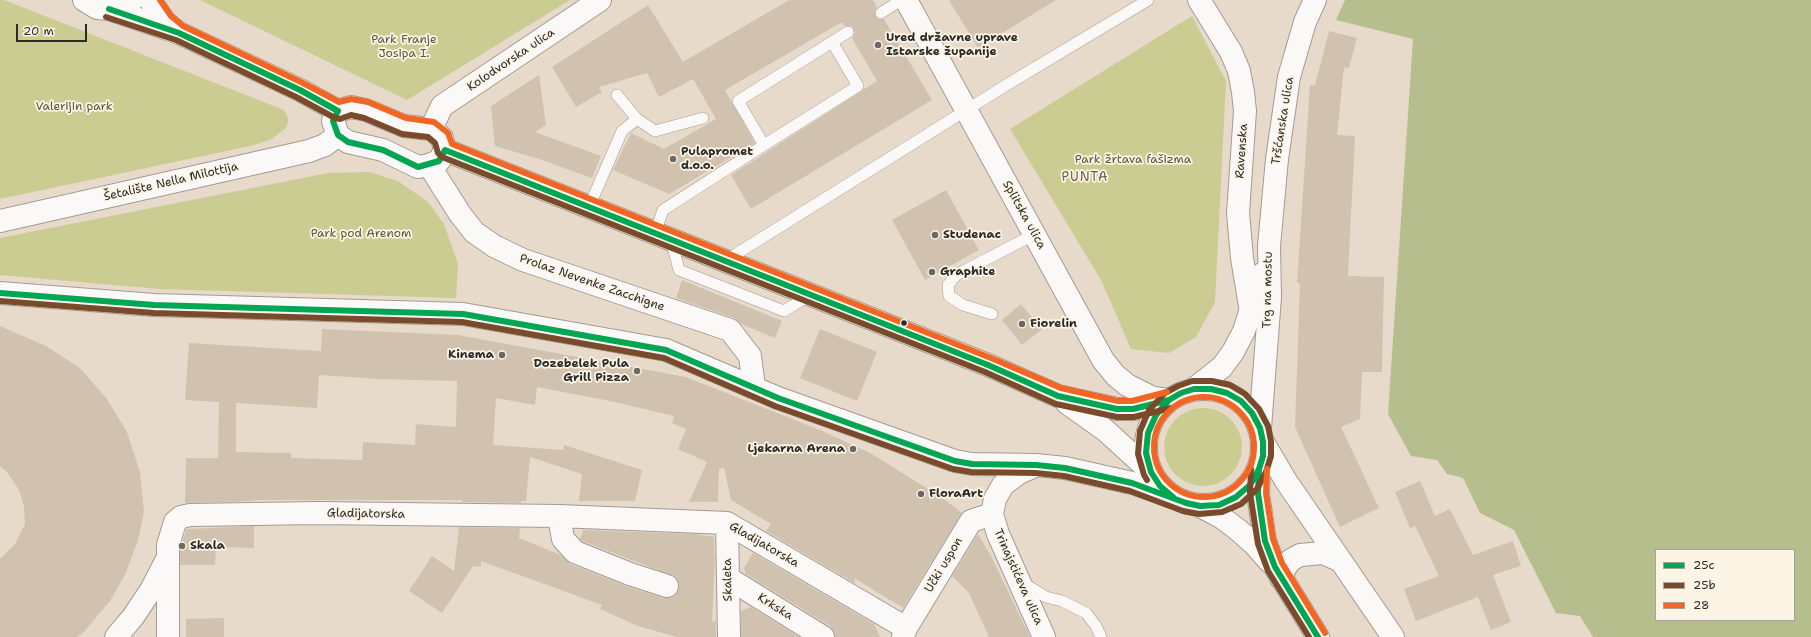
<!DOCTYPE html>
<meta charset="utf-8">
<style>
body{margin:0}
#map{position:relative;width:1811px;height:637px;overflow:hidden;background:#e7dacb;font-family:"Shantell Sans",sans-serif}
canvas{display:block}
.legend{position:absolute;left:1655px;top:549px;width:140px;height:72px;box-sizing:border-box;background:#fcf5e5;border:1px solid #a8a49b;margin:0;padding:5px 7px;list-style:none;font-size:12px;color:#2b2b2b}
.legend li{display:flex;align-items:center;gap:8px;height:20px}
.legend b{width:20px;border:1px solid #a8a49b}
.scale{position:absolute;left:16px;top:24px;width:71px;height:18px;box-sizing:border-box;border:2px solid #2b2b2b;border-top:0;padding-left:5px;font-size:12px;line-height:14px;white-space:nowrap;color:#2b2b2b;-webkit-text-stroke:3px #fcf5e5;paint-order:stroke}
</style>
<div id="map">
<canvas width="1811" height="637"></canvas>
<ul class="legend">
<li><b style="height:5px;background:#00a651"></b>25c</li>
<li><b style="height:5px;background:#7a4b2a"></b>25b</li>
<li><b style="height:5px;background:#f26522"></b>28</li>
</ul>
<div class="scale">20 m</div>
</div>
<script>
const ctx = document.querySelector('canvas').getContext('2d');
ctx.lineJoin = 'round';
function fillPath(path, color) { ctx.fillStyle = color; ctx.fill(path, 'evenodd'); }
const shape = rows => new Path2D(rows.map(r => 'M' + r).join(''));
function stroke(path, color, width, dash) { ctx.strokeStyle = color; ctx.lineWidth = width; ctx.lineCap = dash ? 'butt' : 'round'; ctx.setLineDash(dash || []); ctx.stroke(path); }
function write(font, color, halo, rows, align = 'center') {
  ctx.font = font + ' "Shantell Sans",sans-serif'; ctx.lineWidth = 3.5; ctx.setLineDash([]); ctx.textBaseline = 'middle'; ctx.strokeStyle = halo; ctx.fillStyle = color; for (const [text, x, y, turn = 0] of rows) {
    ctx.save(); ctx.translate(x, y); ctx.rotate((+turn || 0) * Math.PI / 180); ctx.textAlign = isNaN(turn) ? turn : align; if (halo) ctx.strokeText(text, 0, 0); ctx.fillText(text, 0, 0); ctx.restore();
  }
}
const green = shape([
 [0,0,4,0,284,110,289,120,286,128,270,140,250,146,0,199],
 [200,0,570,0,407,100],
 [1192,16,1226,81,1215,302,1196,337,1169,353,1131,349,1101,280,1010,129],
 [369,172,398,181,428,202,444,224,458,264,456,298,159,289,0,275,0,238,328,173],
 '1164 447a39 39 0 1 1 78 0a39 39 0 1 1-78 0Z'
]);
const forest = shape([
 [1345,0,1811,0,1811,637,1593,637,1580,616,1556,613,1514,530,1480,513,1463,478,1447,474,1437,460,1411,456,1388,414,1413,39,1336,20],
 [1656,550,1794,550,1794,620,1656,620]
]);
const building = shape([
 [789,0,873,0,877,7,875,10,875,16,878,19,884,19,932,100,751,209,731,175,877,81,852,38,855,32,852,26,844,26,842,22,725,90,755,143,669,194,613,170,631,133,664,149,716,119,693,79,659,97,647,73,599,87,602,92,576,107,552,67,648,5,683,62],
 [949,0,1056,0,978,48],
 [1329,31,1357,38,1349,68,1344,67,1337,135,1355,136,1348,276,1384,277,1382,372,1362,372,1360,419,1341,427,1379,508,1340,527,1295,427,1300,283,1297,283,1310,85,1315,85],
 [539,75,546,125,535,132,601,156,592,178,539,159,495,146,491,106],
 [946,190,979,250,925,280,892,220],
 [682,280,782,321,775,338,741,324,734,318,676,298],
 [1021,304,1042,329,1022,345,1002,320],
 [0,326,46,346,80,368,107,399,127,432,140,472,144,512,138,540,125,575,110,601,83,633,77,637,0,637,0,559,15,544,25,524,24,507,19,490,7,472,0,466],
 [322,329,458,335,686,377,820,430,870,453,941,497,962,513,903,608,854,578,856,584,766,531,771,524,731,500,724,468,719,469,718,502,689,502,707,462,678,449,686,429,672,423,674,416,610,401,537,387,535,405,496,398,493,445,563,450,564,445,642,470,635,501,579,501,582,474,530,457,526,501,521,501,521,503,462,502,462,500,255,500,255,501,185,503,186,458,218,458,219,402,185,400,189,343,321,351],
 [319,375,378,379,457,381,456,427,416,424,415,445,363,442,362,460,291,458,291,453,236,452,236,403,317,408],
 [820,329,877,352,857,401,800,378],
 [1420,481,1435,516,1450,509,1473,555,1513,541,1521,566,1493,575,1511,622,1491,630,1478,597,1416,621,1404,589,1439,576,1415,526,1410,528,1395,492],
 [254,526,254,548,216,547,215,565,180,565,180,547,187,529],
 [459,527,520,528,519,538,561,555,570,564,626,586,663,598,669,598,675,596,679,589,679,583,676,577,582,541,580,539,583,530,695,534,714,537,714,553,715,558,712,622,716,620,716,637,677,637,638,626,600,609,602,605,481,561,481,567,473,566,442,613,409,591,432,556,454,571],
 [978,534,992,558,1030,637,989,637,969,593,952,576],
 [753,553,874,624,880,637,835,637,834,631,830,626,746,574,744,568],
 [751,607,799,637,741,637,741,611],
 [224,618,224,637,186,637,186,619]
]);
const lane = shape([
 [881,13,901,0],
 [637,119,655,131,703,118],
 [764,145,858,86,832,42],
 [589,207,622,131,637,119,617,95],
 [655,233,663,210,764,145,738,101,848,32],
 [671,239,679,270,784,311,810,295],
 [725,261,1008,84,1148,0],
 [992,314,963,305,949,296,948,285,956,275,1035,234],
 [1023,583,1046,597,1062,601,1086,613,1096,626,1101,637]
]);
const street = shape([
 [906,0,1103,360,1115,375,1127,385,1153,398,1169,400],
 [1199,0,1231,52,1239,71,1243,92,1245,111,1238,213,1242,258,1251,312],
 [431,129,442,106,600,0],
 [429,165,460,214,474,232,494,246,523,260,730,330,750,356,754,387],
 [0,221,309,151,325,145,338,135],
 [0,293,154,305,463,314,666,350,778,398,955,461,972,464,1036,465,1065,468,1132,483,1173,497],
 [1263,442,1286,481,1393,637],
 [1035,466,1019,473,1003,485,995,499,992,514,998,534,1044,637],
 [559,516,563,539,575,552,630,574,667,586],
 [727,523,729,637],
 [728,578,823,637],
 [1281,578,1285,568,1291,560,1300,555,1323,553,1341,561],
 [116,637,133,617,151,590,166,561],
 [168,637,168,545,175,522,181,517,190,515,317,513,559,516,727,523,906,628],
 [903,637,906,628,971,521,992,514]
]);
const secondary = shape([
 [1259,469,1258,493,1265,541,1275,567,1318,637],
 [1200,506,1221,517,1237,529,1254,544,1269,561]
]);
const primary = shape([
 [84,0,97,8,109,9,120,7,132,0],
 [150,0,165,22,176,31],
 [109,9,179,33,300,90,338,111,351,107,366,110,404,126,431,129,442,138,445,150,439,161,429,165,418,167,383,150,348,142,338,135,333,121,338,111],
 [445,150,988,365,1058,396,1117,409,1133,409,1169,400],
 '1146 447a58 58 0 1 1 116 0a58 58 0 1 1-116 0Z',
 [1194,389,1222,367,1233,352,1244,331,1262,274],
 [1067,403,1105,430,1151,472],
 [1260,428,1270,297,1269,246,1277,159,1289,77,1305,22,1315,0]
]);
const bus1 = shape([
 [109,9,179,33,300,90,338,111,333,121,338,135,348,142,383,150,418,167,439,161,445,150,988,365,1058,396,1117,409,1133,409,1169,400],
 [0,293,154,305,463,314,666,350,778,398,955,461,972,464,1036,465,1065,468,1132,483,1186,503,1200,506,1219,505,1236,497,1250,485,1259,469,1263,456,1263,442,1260,428,1252,413,1241,401,1227,393,1211,389,1194,389,1181,393,1169,400,1156,415,1148,433,1146,453,1151,472,1160,486,1173,497],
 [1259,469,1258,493,1265,541,1275,567,1318,637]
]);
const bus2 = shape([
 [106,17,176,40,296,97,335,118,340,119,351,115,364,118,402,134,428,137,435,143,438,153,442,157,985,372,1056,404,1117,417,1134,417,1171,408],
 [0,301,154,313,462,322,664,358,775,406,953,469,971,472,1036,473,1064,476,1130,491,1183,511,1199,514,1222,512,1241,504,1257,489,1266,472,1271,456,1271,441,1268,426,1259,409,1245,394,1230,385,1212,381,1192,381,1178,386,1165,393,1149,410,1140,431,1138,454,1144,475,1147,480],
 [1251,469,1250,493,1258,544,1268,571,1309,637]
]);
const bus3 = shape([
 [160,0,171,16,183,26,303,83,339,102,351,99,368,102,406,118,434,122,448,133,452,144,991,358,1061,388,1118,401,1132,401,1167,392],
 '1154 447a50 50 0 1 1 100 0a50 50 0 1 1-100 0Z',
 [1267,469,1266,493,1273,539,1282,563,1325,633]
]);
const markers = [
 [878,45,4,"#6d6863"],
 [673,159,4,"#6d6863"],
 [935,235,4,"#6d6863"],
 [932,272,4,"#6d6863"],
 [904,323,3.5,"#2b2b2b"],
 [1022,324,4,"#6d6863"],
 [502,355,4,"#6d6863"],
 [637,371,4,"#6d6863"],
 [853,449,4,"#6d6863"],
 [921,494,4,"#6d6863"],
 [182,546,4,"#6d6863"]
];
const poiNames = [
 ["Ured državne uprave",886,38],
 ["Istarske županije",886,52],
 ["Pulapromet",681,152],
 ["d.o.o.",681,166],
 ["Studenac",943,235],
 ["Graphite",940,272],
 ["Fiorelin",1030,324],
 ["Kinema",494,355,"right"],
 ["Dozebelek Pula",629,364,"right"],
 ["Grill Pizza",629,378,"right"],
 ["Ljekarna Arena",845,449,"right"],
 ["FloraArt",929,494],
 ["Skala",190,546]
];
const parkNames = [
 ["Park Franje",404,40],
 ["Josipa I.",404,54],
 ["Valerijin park",74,107],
 ["Park žrtava fašizma",1133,160],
 ["Park pod Arenom",361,234]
];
const streetNames = [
 ["Kolodvorska ulica",511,60,-34],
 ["Tršćanska ulica",1283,121,-81],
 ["Ravenska",1242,151,-86],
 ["Šetalište Nella Milottija",171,182,-13],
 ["Splitska ulica",1024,215,61],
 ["Prolaz Nevenke Zacchigne",592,283,19],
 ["Trg na mostu",1268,290,-89],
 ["Gladijatorska",366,514,1],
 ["Gladijatorska",764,545,30],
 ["Učki uspon",944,565,-59],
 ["Trinajstićeva ulica",1018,577,66],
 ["Skaleta",728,580,-91],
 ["Krkska",775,607,32]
];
const neighbourhoodNames = [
 ["PUNTA",1085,178]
];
fillPath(green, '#cacc92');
fillPath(forest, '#b6be8d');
fillPath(building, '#d1c2b0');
stroke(lane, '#a39b92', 12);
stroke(street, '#a39b92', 24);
stroke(secondary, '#a39b92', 24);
stroke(primary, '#a39b92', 24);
stroke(lane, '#fbf9f7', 11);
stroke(street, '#fbf9f7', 22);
stroke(secondary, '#fbf9f7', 22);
stroke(primary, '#fbf9f7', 22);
stroke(bus1, '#00a651', 6);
stroke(bus2, '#7a4b2a', 6);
stroke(bus3, '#f26522', 6);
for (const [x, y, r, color] of markers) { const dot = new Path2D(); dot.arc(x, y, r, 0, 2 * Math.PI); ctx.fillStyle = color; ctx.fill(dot); stroke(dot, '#fcf5e5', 1.5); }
write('bold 12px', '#2b2b2b', '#fcf5e5', poiNames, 'left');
write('12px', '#54583c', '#fcf5e5', parkNames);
write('12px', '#2b2b2b', '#fcf5e5', streetNames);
ctx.letterSpacing = '1px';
write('13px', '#6b5b46', '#fcf5e5', neighbourhoodNames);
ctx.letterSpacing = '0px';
</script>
